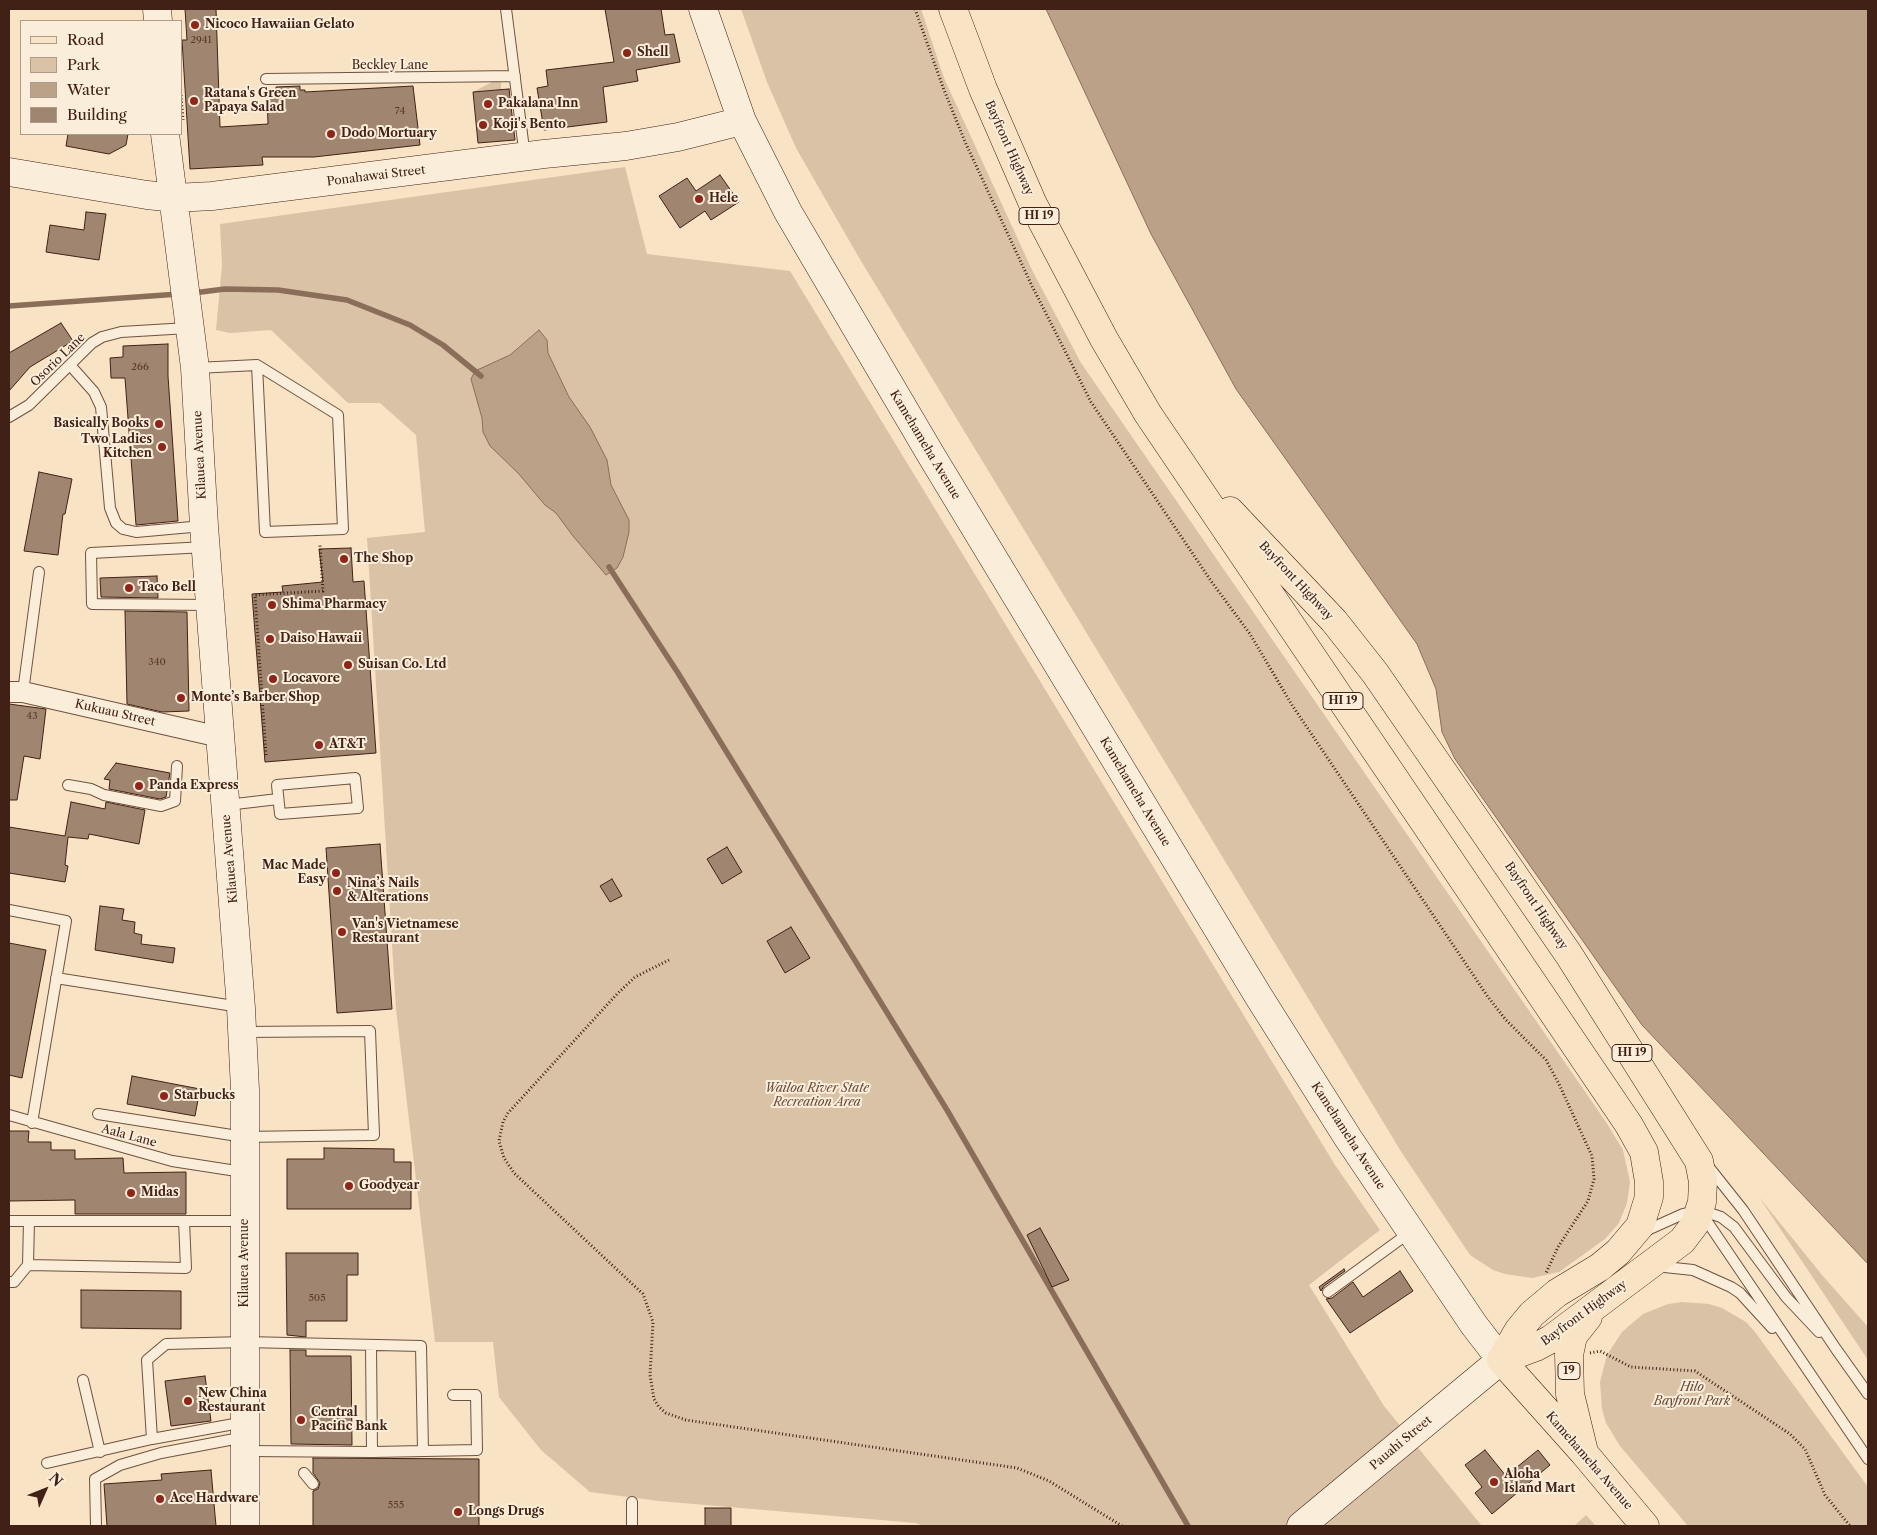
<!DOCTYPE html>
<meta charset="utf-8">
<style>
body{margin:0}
#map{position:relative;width:1877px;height:1535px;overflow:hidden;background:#f8e3c4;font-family:"Libre Caslon Text",serif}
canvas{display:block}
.frame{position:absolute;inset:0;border:10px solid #412115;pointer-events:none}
.legend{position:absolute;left:20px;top:20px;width:162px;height:115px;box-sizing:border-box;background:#faedd9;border:1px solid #b09b8b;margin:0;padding:6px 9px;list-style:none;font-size:15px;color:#412115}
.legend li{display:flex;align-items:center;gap:10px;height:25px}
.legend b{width:25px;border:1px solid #b09b8b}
.north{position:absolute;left:20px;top:1465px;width:50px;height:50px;-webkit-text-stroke:4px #faedd9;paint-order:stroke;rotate:46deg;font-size:14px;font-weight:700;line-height:20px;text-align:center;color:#412115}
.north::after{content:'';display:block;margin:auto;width:18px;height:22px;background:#412115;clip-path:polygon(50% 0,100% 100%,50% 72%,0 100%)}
</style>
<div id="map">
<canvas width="1877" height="1535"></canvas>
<div class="frame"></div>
<ul class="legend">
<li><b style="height:6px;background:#f8e3c4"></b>Road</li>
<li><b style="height:14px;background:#d9c2a6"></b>Park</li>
<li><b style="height:14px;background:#baa188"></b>Water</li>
<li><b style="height:14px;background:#a08670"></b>Building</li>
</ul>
<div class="north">N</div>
</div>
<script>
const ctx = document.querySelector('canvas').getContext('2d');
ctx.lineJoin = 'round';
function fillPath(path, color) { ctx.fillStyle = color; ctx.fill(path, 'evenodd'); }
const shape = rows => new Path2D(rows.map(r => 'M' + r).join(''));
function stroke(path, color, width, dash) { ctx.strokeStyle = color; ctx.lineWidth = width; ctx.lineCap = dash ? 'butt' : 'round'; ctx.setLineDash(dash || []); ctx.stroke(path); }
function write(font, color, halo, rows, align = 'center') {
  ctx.font = font + ' "Libre Caslon Text",serif'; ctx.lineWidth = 4; ctx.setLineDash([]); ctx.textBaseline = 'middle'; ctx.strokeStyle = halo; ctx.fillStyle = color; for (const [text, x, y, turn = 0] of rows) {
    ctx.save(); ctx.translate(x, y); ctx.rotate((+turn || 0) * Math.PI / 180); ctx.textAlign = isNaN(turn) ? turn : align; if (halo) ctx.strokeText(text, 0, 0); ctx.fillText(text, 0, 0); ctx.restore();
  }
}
const green = shape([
 [741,9,921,9,944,78,1032,270,1081,363,1606,1122,1623,1150,1630,1182,1627,1203,1619,1223,1605,1239,1559,1272,1532,1278,1505,1274,1493,1270,1470,1255,1402,1153,858,256,796,148,767,82],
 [494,81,501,81,501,90,473,92],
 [625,167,647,254,790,271,1335,1165,1380,1230,1309,1285,1384,1406,1482,1526,923,1526,916,1523,659,1501,590,1492,541,1450,499,1397,493,1342,435,1342,396,1009,367,538,425,532,416,435,380,403,348,403,271,330,230,333,216,330,222,265,220,224],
 [1759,1197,1822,1275,1868,1327,1868,1360],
 [1682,1302,1709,1304,1722,1308,1746,1322,1755,1332,1868,1487,1868,1526,1688,1526,1620,1446,1606,1423,1602,1409,1600,1382,1607,1355,1622,1332,1643,1314,1668,1304],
 [1586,1515,1596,1526,1574,1526]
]);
const water = shape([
 [1046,9,1868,9,1868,1264,1642,1025,1455,759,1442,732,1436,689,1417,644,1236,389,1151,234,1046,9],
 [539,330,547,340,548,353,569,397,590,427,607,460,611,485,629,520,629,532,623,557,617,568,606,575,573,536,556,513,545,505,518,473,490,446,483,432,482,418,471,379,475,371,510,355,539,330]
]);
const stream = shape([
 [193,293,225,289,278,290,347,300,410,325,443,345,481,376],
 [9,306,179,294],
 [609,567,678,673,947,1110,1188,1526]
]);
const building = shape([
 [185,9,216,9,220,127,268,124,267,92,276,91,276,87,300,86,300,90,305,90,305,92,413,86,420,145,314,157,262,157,263,165,190,169,182,40,187,40,185,9],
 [605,9,661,9,665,35,674,34,680,62,636,70,638,81,603,87,607,122,544,130,537,88,548,86,546,70,614,62,605,9],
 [509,89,515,140,478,143,473,92,509,89],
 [68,134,128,134,126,145,109,154,66,146,68,134],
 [720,175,739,202,711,220,705,211,680,228,659,196,687,178,696,191,720,175],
 [86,212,106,214,99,260,46,252,50,225,84,230,86,212],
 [61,323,73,341,30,367,9,391,9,353,61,323],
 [168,344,168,376,178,521,136,525,125,378,111,378,110,358,123,357,123,346,168,344],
 [39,472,72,479,65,514,63,514,58,555,24,551,39,472],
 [351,548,353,582,364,581,376,753,265,762,252,594,283,592,282,586,323,582,319,549,351,548],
 [157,576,158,598,101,597,100,578,157,576],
 [125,611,187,612,189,711,162,712,127,704,125,611],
 [9,704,46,709,40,759,24,756,17,800,9,800,9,704],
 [116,763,170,773,166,797,160,799,109,789,110,780,104,779,116,763],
 [71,802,105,809,106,802,145,810,139,844,89,834,88,839,68,837,65,865,68,866,65,882,9,873,9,827,65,836,71,802],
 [380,844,392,1009,337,1013,326,848,380,844],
 [727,847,742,872,722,884,707,859,727,847],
 [612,879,622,896,610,902,600,886,612,879],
 [100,906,124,909,122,920,135,922,134,933,142,935,141,944,175,948,173,963,95,950,100,906],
 [791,927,810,958,785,973,767,941,791,927],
 [9,943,46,950,22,1078,9,1075,9,943],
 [132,1076,200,1089,195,1116,127,1104,132,1076],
 [9,1131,29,1131,28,1142,51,1142,51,1150,75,1150,75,1159,123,1158,124,1173,186,1172,186,1214,75,1214,75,1200,9,1201,9,1131],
 [324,1148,394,1149,394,1162,411,1162,411,1209,287,1209,287,1159,324,1159,324,1148],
 [1040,1228,1069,1280,1052,1287,1027,1235,1040,1228],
 [286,1253,358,1253,358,1275,347,1275,347,1321,306,1321,306,1337,287,1335,286,1253],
 [1344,1269,1345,1271,1324,1286,1321,1291,1319,1287,1344,1269],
 [1400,1271,1413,1291,1350,1333,1326,1299,1332,1298,1353,1282,1363,1297,1400,1271],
 [81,1290,181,1291,181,1329,81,1328,81,1290],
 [290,1350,306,1350,306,1356,351,1356,352,1445,291,1444,290,1350],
 [205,1376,211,1421,171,1426,165,1381,205,1376],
 [1485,1450,1506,1476,1538,1450,1550,1465,1492,1514,1475,1493,1482,1487,1465,1465,1485,1450],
 [313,1458,479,1459,479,1526,313,1526,313,1491,318,1489,320,1483,313,1473,313,1458],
 [211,1470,216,1526,107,1526,104,1484,162,1480,161,1474,211,1470],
 [705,1508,731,1508,731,1526,705,1526,705,1508]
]);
const path = shape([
 [915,9,944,90,966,144,1032,286,1091,402,1211,581,1250,634,1292,705,1488,997,1506,1020,1546,1060,1559,1084,1592,1156,1594,1179,1588,1201,1558,1247,1546,1273],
 [181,95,183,120],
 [266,755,255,595,323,591,320,545],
 [669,960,635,977,617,994,508,1113,503,1122,499,1141,504,1158,514,1173,643,1294,653,1322,650,1375,654,1399,659,1407,666,1413,686,1420,1017,1468,1049,1481,1122,1526],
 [1590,1353,1600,1351,1631,1367,1695,1371,1790,1434,1805,1449,1825,1495,1850,1526]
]);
const lane = shape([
 [506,9,525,157],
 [266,79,515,76],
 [70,365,94,392,101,407,110,508,116,523,123,529,136,532,203,526],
 [196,368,257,365,338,415,343,529,265,532,257,365],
 [9,417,29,405,92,343,102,337,121,332,188,328],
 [206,547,91,553,92,604,209,605],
 [23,692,39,572],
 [355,778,358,808,280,814,277,785,355,778],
 [68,785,91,789,104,795,161,806,175,801,177,766],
 [227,805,278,799],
 [9,910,66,921,32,1123],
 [56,978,240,1007],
 [98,1114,244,1137,374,1135,370,1031,242,1032],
 [9,1115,172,1161,243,1172],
 [1708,1166,1743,1210,1836,1349,1868,1394],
 [1702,1214,1868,1459],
 [9,1221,244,1221],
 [1643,1232,1683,1214,1700,1210,1721,1217,1734,1227,1786,1297,1819,1332],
 [28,1265,29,1221],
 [1655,1266,1693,1270,1731,1287,1740,1293,1772,1328],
 [9,1282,14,1282,28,1265,186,1268,184,1221],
 [1328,1292,1409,1233],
 [83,1380,100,1452],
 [152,1439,147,1360,166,1344,245,1342,421,1346,423,1451],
 [246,1451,372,1452,371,1345],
 [372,1452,477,1450,476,1395,453,1395],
 [47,1463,152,1439,245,1422],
 [304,1473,313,1484],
 [632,1502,632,1526],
 [96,1526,95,1479,120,1465,161,1453,245,1437]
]);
const street = shape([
 [9,692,23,692,220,737]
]);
const secondary = shape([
 [157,9,158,21],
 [703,9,742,121,788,212,931,455,1259,997,1348,1138,1474,1325,1501,1360,1301,1526],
 [165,134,195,368,204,526,241,1008,245,1090,245,1526],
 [9,172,147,195,175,198,212,196,544,154,626,146,678,137,742,121]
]);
const primary = shape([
 [953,9,983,89,1033,204,1104,339,1148,414,1629,1125,1644,1152,1649,1182,1649,1197,1640,1226,1618,1252,1600,1267,1557,1293,1532,1314,1518,1331,1501,1360],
 [1230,511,1334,621,1375,673,1569,955,1699,1161,1703,1182,1702,1202,1695,1224,1682,1241,1551,1339,1536,1347,1501,1360],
 [1501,1360,1584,1453,1645,1526],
 [1584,1452,1570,1394,1569,1355,1573,1336,1588,1317]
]);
const markers = [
 [195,25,5,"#8f2418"],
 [627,53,5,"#8f2418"],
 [194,101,5,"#8f2418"],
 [488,104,5,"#8f2418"],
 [483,125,5,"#8f2418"],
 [331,134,5,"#8f2418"],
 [699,199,5,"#8f2418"],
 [159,424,5,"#8f2418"],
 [162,447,5,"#8f2418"],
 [344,559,5,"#8f2418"],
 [129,588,5,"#8f2418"],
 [272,605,5,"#8f2418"],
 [270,639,5,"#8f2418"],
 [348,665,5,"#8f2418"],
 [273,679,5,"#8f2418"],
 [181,698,5,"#8f2418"],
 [319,745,5,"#8f2418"],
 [139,786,5,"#8f2418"],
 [336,873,5,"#8f2418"],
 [337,891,5,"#8f2418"],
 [342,932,5,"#8f2418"],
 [164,1096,5,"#8f2418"],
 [349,1186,5,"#8f2418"],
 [131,1193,5,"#8f2418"],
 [188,1401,5,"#8f2418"],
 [301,1420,5,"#8f2418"],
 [1494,1482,5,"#8f2418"],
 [160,1499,5,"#8f2418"],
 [458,1512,5,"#8f2418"]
];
const numberNames = [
 ["2941",201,40],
 ["74",400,111],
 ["266",140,367],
 ["340",157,662],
 ["43",32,716],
 ["505",317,1298],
 ["555",396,1505]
];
const shields = [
 [1039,216,40],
 [1343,701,40],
 [1632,1053,40],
 [1569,1371,22]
];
const shieldNames = [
 ["HI 19",1039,216],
 ["HI 19",1343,701],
 ["HI 19",1632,1053],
 ["19",1569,1371]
];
const poiNames = [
 ["Nicoco Hawaiian Gelato",205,25],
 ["Shell",637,53],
 ["Ratana's Green",204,94],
 ["Papaya Salad",204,108],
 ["Pakalana Inn",498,104],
 ["Koji's Bento",493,125],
 ["Dodo Mortuary",341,134],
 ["Hele",709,199],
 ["Basically Books",149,424,"right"],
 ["Two Ladies",152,440,"right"],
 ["Kitchen",152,454,"right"],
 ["The Shop",354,559],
 ["Taco Bell",139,588],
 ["Shima Pharmacy",282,605],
 ["Daiso Hawaii",280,639],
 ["Suisan Co. Ltd",358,665],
 ["Locavore",283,679],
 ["Monte’s Barber Shop",191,698],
 ["AT&T",329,745],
 ["Panda Express",149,786],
 ["Mac Made",326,866,"right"],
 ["Easy",326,880,"right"],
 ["Nina’s Nails",347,884],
 ["& Alterations",347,898],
 ["Van's Vietnamese",352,925],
 ["Restaurant",352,939],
 ["Starbucks",174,1096],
 ["Goodyear",359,1186],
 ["Midas",141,1193],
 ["New China",198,1394],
 ["Restaurant",198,1408],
 ["Central",311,1413],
 ["Pacific Bank",311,1427],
 ["Aloha",1504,1475],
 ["Island Mart",1504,1489],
 ["Ace Hardware",170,1499],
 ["Longs Drugs",468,1512]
];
const streetNames = [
 ["Beckley Lane",390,66],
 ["Bayfront Highway",1009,148,66],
 ["Ponahawai Street",376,176,-7],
 ["Osorio Lane",58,360,-44],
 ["Kamehameha Avenue",925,445,59],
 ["Kilauea Avenue",200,455,-93],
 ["Bayfront Highway",1296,581,47],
 ["Kukuau Street",115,713,13],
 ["Kamehameha Avenue",1135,792,59],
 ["Kilauea Avenue",230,859,-95],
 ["Bayfront Highway",1536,906,56],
 ["Aala Lane",129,1136,15],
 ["Kamehameha Avenue",1348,1136,57],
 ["Kilauea Avenue",245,1263,-90],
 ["Bayfront Highway",1584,1313,-36],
 ["Pauahi Street",1401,1443,-40],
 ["Kamehameha Avenue",1589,1461,49]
];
const parkNames = [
 ["Wailoa River State",817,1089],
 ["Recreation Area",817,1103],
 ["Hilo",1692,1388],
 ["Bayfront Park",1692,1402]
];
fillPath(green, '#d9c2a6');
fillPath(water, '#baa188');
stroke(water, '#8a6e5a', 1);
stroke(stream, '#8a6e5a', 5.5);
fillPath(building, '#a08670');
stroke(building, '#412115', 1);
stroke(lane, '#6f5241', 12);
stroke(street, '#6f5241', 22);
stroke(secondary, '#412115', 29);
stroke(primary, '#412115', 29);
stroke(path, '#412115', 3, [1, 2.5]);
stroke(lane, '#faedd9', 10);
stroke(street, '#faedd9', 20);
stroke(secondary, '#faedd9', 28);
stroke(primary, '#f8e3c4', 28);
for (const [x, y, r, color] of markers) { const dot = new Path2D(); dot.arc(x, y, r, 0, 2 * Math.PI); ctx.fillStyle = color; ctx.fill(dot); stroke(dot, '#faedd9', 2); }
write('10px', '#593a2c', null, numberNames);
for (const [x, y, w] of shields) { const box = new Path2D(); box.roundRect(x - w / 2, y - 8.5, w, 17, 4); ctx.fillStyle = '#faedd9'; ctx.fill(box); stroke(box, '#412115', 1); }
write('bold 11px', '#412115', null, shieldNames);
write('bold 12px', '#412115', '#faedd9', poiNames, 'left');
write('12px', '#412115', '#faedd9', streetNames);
write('italic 12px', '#674939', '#faedd9', parkNames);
</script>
